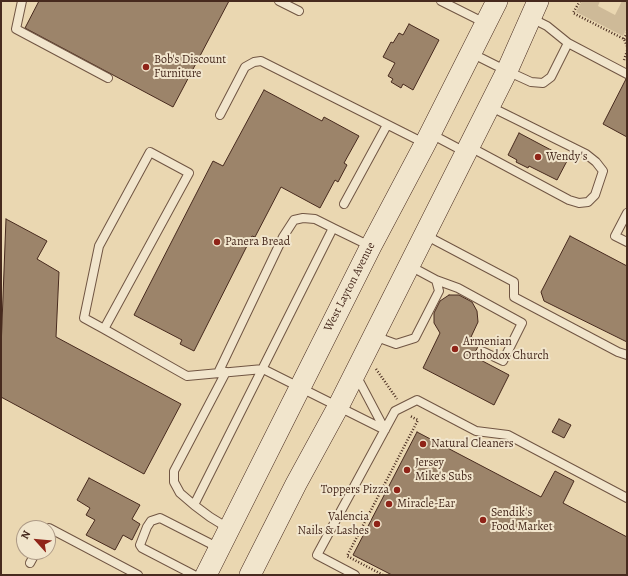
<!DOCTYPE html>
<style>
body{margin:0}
#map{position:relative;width:628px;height:576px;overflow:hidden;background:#ead7b1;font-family:Alegreya,serif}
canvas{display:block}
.frame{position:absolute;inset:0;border:2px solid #472a1e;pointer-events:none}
.north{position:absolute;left:16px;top:520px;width:40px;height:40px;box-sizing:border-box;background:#f1e5cc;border:1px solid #ad9a86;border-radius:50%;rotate:297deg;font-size:11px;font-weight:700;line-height:16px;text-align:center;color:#472a1e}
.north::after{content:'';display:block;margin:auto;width:14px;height:18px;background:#8f2418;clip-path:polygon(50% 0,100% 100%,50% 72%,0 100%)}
</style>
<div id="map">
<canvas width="628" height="576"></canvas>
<div class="frame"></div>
<div class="north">N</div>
</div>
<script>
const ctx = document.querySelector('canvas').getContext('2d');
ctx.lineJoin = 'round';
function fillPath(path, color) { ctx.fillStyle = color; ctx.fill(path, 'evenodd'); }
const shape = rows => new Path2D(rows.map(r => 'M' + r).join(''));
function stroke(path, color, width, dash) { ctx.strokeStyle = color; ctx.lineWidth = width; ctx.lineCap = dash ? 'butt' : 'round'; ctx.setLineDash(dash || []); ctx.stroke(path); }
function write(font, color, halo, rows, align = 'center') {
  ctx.font = font + ' Alegreya,serif'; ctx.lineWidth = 4; ctx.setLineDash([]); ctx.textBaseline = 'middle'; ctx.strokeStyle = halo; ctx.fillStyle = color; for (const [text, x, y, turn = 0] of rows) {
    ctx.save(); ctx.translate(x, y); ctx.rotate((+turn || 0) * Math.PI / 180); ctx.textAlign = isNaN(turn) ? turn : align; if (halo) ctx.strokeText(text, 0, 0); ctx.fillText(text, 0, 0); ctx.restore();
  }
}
const green = shape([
 [582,1,600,1,598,6,615,15,622,1,627,1,627,28,623,36,576,12]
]);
const building = shape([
 [39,1,229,1,173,107,25,28,39,1],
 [409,24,439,40,413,90,403,84,401,88,391,82,393,79,388,76,395,63,383,57,391,42,393,43,399,33,403,35,409,24],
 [626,79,627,79,627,137,603,124,626,79],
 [264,90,322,121,324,117,359,136,344,163,347,165,338,182,335,180,320,208,281,187,255,237,252,236,194,351,180,344,182,340,134,315,213,161,223,166,264,90],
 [519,133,568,159,557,180,529,166,528,168,516,162,517,160,508,155,519,133],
 [6,219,47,241,37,259,59,272,56,337,181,404,144,474,1,397,1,349,6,219],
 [570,236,627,266,627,342,544,301,541,292,570,236],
 [449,295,459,295,472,302,477,311,478,322,471,337,481,341,473,356,509,375,494,405,423,368,440,333,434,323,434,313,440,301,449,295],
 [559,419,571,425,564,438,552,432,559,419],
 [417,432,541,497,555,471,574,481,563,503,627,537,627,575,392,575,353,555,417,432],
 [89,478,140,505,132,519,140,524,132,540,123,535,115,550,86,535,95,520,86,515,90,508,77,500,89,478]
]);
const path = shape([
 [580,1,573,13,624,39,627,46],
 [624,39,627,33],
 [624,60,627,51],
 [376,369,397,399],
 [383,575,347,556,418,420,410,416]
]);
const service = shape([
 [22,1,16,29,108,78],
 [279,1,299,11],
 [441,1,485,23],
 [531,18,547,26,568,43,627,74],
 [471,53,507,71,531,82,543,83,551,77,568,43],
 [220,115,245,67,254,62,261,61,424,143],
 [431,134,465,152],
 [470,147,569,200,579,203,588,202,595,195,603,171,596,162,586,154,489,106],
 [344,204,387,125],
 [627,213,615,236,627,242],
 [425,235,514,282,514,297,618,352,627,355],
 [436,280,458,288,522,323,503,361,484,352],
 [104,329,189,173,150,152,99,246,84,318,104,329,187,376,263,369,385,430,356,375],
 [374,336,396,344,415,338,439,291,436,280,410,266],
 [226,372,174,471,174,482,180,493,194,505,210,517,228,528],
 [218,373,283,237,294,220,303,218,315,219,333,228],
 [194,505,333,228,370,246],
 [48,529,49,528,138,575],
 [30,563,36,552],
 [194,575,142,548,140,545,147,527,151,521,160,518,164,520,219,548],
 [355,575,317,555,395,411,417,400,476,431,508,435,627,498]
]);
const secondary = shape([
 [206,575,371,246,425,144,497,1],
 [250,575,296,484,338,407,507,71,538,1]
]);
const markers = [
 [146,67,4,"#8f2418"],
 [538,157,4,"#8f2418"],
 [217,242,4,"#8f2418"],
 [455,349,4,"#8f2418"],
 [423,444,4,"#8f2418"],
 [407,470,4,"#8f2418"],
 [397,490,4,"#8f2418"],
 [389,504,4,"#8f2418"],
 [483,520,4,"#8f2418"],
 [377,524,4,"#8f2418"]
];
const poiNames = [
 ["Bob's Discount",154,60],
 ["Furniture",154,74],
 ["Wendy's",546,157],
 ["Panera Bread",225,242],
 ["Armenian",463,342],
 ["Orthodox Church",463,356],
 ["Natural Cleaners",431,444],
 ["Jersey",415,463],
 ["Mike's Subs",415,477],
 ["Toppers Pizza",389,490,"right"],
 ["Miracle-Ear",397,504],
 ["Sendik's",491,513],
 ["Food Market",491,527],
 ["Valencia",369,517,"right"],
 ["Nails & Lashes",369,531,"right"]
];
const streetNames = [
 ["West Layton Avenue",350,287,-63]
];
fillPath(green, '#ceba98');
fillPath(building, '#9c846a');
stroke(building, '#472a1e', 1);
stroke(service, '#705543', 10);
stroke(secondary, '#472a1e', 22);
stroke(path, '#472a1e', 2.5, [1, 2]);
stroke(service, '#f1e5cc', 8);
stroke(secondary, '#f1e5cc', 21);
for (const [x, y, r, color] of markers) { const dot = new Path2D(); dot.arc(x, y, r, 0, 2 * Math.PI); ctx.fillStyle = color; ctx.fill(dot); stroke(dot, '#f1e5cc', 1.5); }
write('12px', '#472a1e', '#f1e5cc', poiNames, 'left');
write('12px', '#472a1e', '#f1e5cc', streetNames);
</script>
